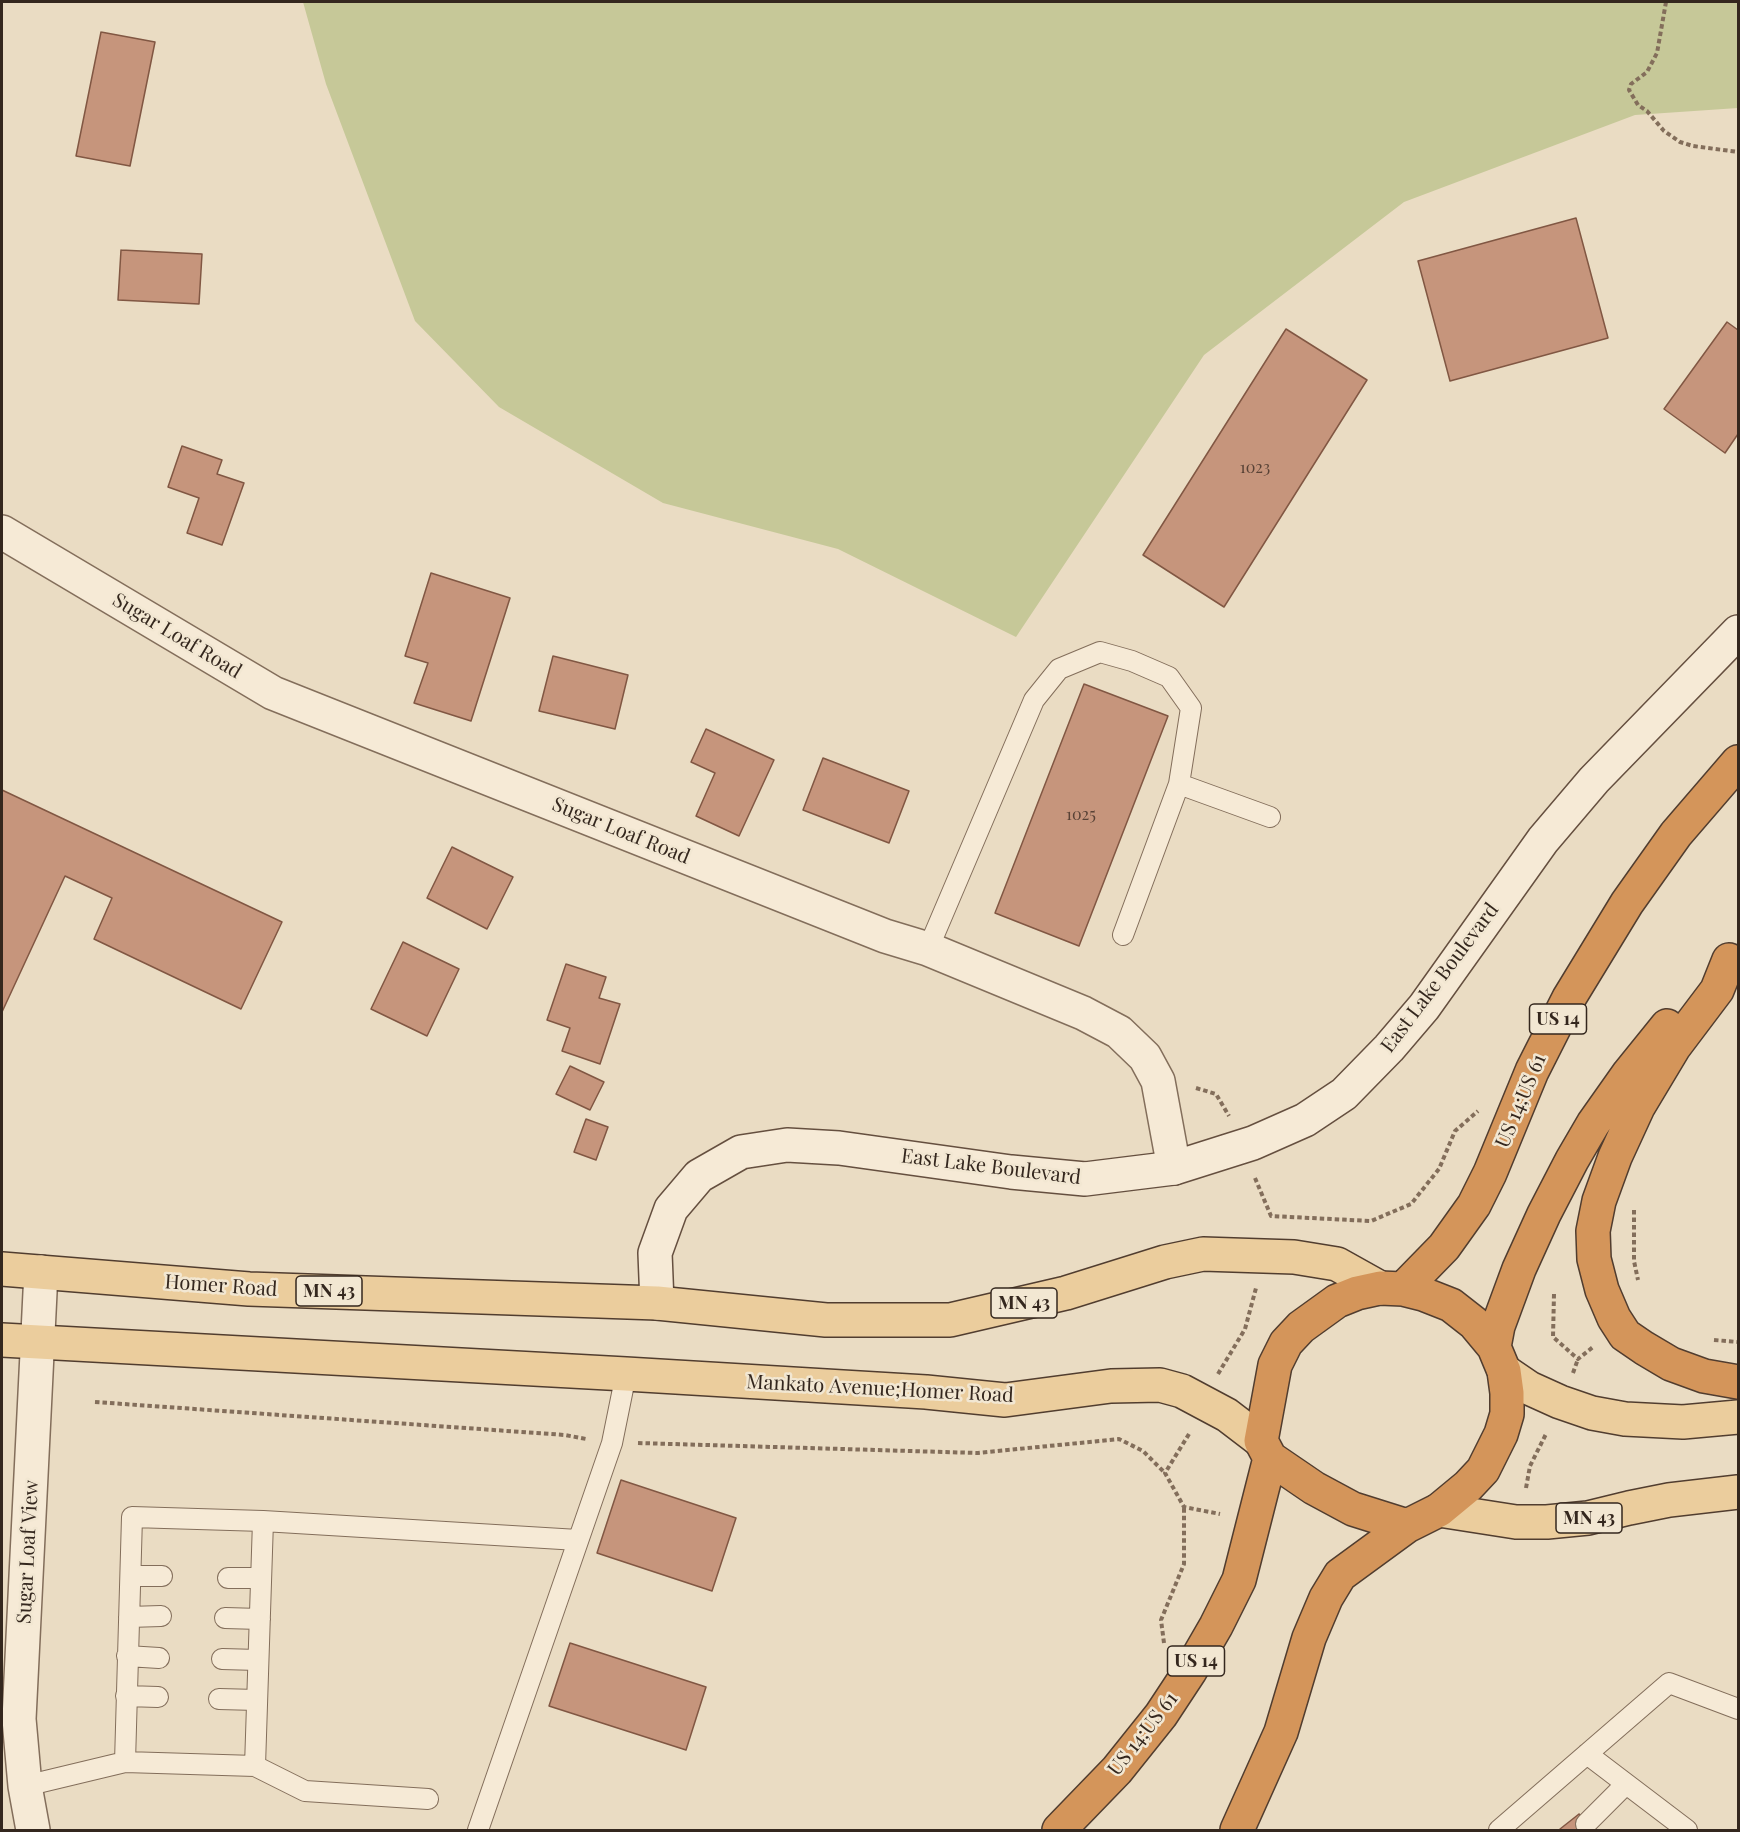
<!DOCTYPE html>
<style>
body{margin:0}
#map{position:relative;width:1740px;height:1832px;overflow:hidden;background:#eadcc3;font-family:"Playfair Display",serif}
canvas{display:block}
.frame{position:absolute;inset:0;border:3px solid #34271e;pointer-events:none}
</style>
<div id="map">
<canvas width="1740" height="1832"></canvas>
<div class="frame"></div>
</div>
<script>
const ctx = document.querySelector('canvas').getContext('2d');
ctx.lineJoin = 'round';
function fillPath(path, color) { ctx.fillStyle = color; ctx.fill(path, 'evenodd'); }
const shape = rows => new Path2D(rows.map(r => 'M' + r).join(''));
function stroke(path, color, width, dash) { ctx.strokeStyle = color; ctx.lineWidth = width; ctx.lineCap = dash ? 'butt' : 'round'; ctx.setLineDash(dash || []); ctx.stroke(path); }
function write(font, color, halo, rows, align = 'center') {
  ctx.font = font + ' "Playfair Display",serif'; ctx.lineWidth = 5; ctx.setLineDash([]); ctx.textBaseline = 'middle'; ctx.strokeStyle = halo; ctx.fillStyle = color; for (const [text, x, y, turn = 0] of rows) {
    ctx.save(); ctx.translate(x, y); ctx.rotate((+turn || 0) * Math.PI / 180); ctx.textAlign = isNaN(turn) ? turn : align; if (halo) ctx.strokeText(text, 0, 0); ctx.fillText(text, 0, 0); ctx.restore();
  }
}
const green = shape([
 [303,2,1738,2,1738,108,1635,115,1404,202,1204,355,1016,637,838,549,663,503,499,407,415,321,326,84]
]);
const building = shape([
 [101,32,155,42,130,166,76,156,101,32],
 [1576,218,1608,338,1450,381,1418,261,1576,218],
 [121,250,202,254,199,304,118,300,121,250],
 [1727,322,1738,330,1738,434,1725,453,1664,409,1727,322],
 [1286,329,1367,380,1224,607,1143,555,1286,329],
 [182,446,222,460,217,474,244,483,222,545,187,533,199,498,168,487,182,446],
 [431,573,510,598,471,721,414,703,428,663,405,656,431,573],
 [553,656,628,675,615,729,539,711,553,656],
 [1084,684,1168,716,1079,946,995,913,1084,684],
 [706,729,774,760,739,836,696,816,715,773,691,762,706,729],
 [823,758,909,791,889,843,803,810,823,758],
 [2,790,282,922,241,1009,94,939,112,898,65,876,2,1012,2,790],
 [452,847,513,877,487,929,427,898,452,847],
 [403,942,459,969,427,1036,371,1009,403,942],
 [566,964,606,977,599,998,620,1004,600,1064,562,1051,570,1028,547,1020,566,964],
 [570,1066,604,1082,590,1110,556,1094,570,1066],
 [586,1119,608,1127,596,1160,574,1152,586,1119],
 [621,1480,736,1518,712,1591,597,1553,621,1480],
 [570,1643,706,1687,686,1750,549,1706,570,1643],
 [1579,1814,1592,1830,1561,1830,1560,1829,1579,1814]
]);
const path = shape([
 [1666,2,1657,53,1647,72,1631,84,1629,90,1638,105,1647,111,1664,131,1680,142,1693,146,1738,152],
 [1196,1088,1216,1094,1229,1116],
 [1255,1178,1271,1216,1371,1221,1411,1204,1439,1169,1455,1131,1478,1111],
 [1634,1210,1634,1261,1638,1280],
 [1554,1294,1553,1337,1578,1359,1593,1347],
 [1714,1340,1738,1342],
 [1573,1373,1578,1359],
 [1218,1374,1245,1329,1256,1288],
 [95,1402,565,1435,586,1439],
 [1189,1434,1165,1473,1184,1507,1220,1514],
 [638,1443,978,1453,1119,1439,1143,1451,1165,1473],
 [1526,1488,1530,1466,1546,1434],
 [1164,1643,1161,1620,1184,1564,1184,1507]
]);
const lane = shape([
 [1123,935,1179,784,1270,817],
 [928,949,1034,700,1059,669,1100,652,1132,661,1169,677,1191,708,1179,784],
 [263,1521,132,1517,125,1762,255,1766,263,1521,578,1540],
 [131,1576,162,1576],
 [228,1578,261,1578],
 [129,1617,161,1616],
 [225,1618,260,1619],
 [127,1656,159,1658],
 [222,1659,258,1660],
 [126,1696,158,1697],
 [219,1699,257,1700],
 [1587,1754,1687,1830],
 [255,1766,305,1791,428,1799],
 [25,1786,125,1762],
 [1586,1824,1626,1784],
 [478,1830,612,1443,626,1374],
 [1499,1830,1669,1683,1738,1709]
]);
const street = shape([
 [2,532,273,693,885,936,928,949,1083,1013,1119,1032,1145,1057,1158,1081,1174,1168],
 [33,1830,25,1786,19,1719,41,1272]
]);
const secondary = shape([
 [657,1303,655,1253,671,1209,699,1176,741,1152,787,1145,839,1148,1011,1172,1085,1179,1174,1168,1253,1143,1305,1120,1344,1094,1389,1048,1424,1007,1543,840,1594,780,1738,632]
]);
const primary = shape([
 [2,1269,249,1289,657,1303,826,1320,950,1320,1066,1293,1165,1262,1203,1254,1294,1257,1337,1264,1380,1288],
 [2,1340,626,1374,926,1392,1005,1400,1111,1386,1160,1385,1182,1391,1227,1415,1261,1441],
 [1504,1371,1529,1388,1560,1402,1592,1413,1625,1419,1683,1422,1738,1417],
 [1439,1510,1516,1522,1547,1522,1588,1518,1629,1508,1669,1500,1738,1492]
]);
const highway = shape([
 [1729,960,1717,990,1674,1047,1638,1107,1615,1157,1599,1201,1593,1231,1594,1259,1602,1290,1614,1318,1625,1335,1644,1348,1671,1364,1704,1376,1738,1382],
 [1403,1289,1444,1247,1474,1205,1490,1173,1532,1071,1569,998,1627,903,1676,834,1738,762],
 [1494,1347,1498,1326,1519,1269,1544,1214,1572,1160,1593,1124,1629,1073,1667,1026],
 [1059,1830,1117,1770,1161,1715,1190,1671,1216,1626,1239,1580,1270,1458],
 [1237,1830,1281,1732,1309,1638,1326,1598,1340,1575,1407,1526,1439,1510,1468,1486,1483,1470,1501,1434,1507,1414,1507,1393,1504,1371,1494,1347,1474,1323,1451,1305,1423,1294,1403,1289,1380,1288,1357,1293,1337,1301,1301,1327,1286,1343,1275,1365,1261,1441,1270,1458,1314,1488,1353,1509,1407,1526]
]);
const numberNames = [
 ["1023",1255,468],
 ["1025",1081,815]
];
const shields = [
 [1558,1019,57],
 [329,1291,66],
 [1024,1303,66],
 [1589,1518,66],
 [1196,1661,57]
];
const shieldNames = [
 ["US 14",1558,1019],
 ["MN 43",329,1291],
 ["MN 43",1024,1303],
 ["MN 43",1589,1518],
 ["US 14",1196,1661]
];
const streetNames = [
 ["Sugar Loaf Road",177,636,31],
 ["Sugar Loaf Road",621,831,22],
 ["East Lake Boulevard",1440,978,-53],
 ["US 14;US 61",1521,1101,-67],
 ["East Lake Boulevard",991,1167,7],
 ["Homer Road",221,1286,4],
 ["Mankato Avenue;Homer Road",880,1389,3],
 ["Sugar Loaf View",28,1552,-87],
 ["US 14;US 61",1143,1734,-52]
];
fillPath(green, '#c6c898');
fillPath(building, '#c6957c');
stroke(building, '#815743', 1.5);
stroke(lane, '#836e5b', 22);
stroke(street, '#836e5b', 36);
stroke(secondary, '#654f3f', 36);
stroke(primary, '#513d2f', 36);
stroke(highway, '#513d2f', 36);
stroke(path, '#836e5b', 4, [4.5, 3]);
stroke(lane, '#f6ead6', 20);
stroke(street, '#f6ead6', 33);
stroke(secondary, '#f6ead6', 33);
stroke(primary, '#ebcd9d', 33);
stroke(highway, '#d4955a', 33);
write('16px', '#584236', null, numberNames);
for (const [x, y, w] of shields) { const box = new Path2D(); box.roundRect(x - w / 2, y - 15, w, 30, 4.5); ctx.fillStyle = '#f2e7d2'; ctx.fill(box); stroke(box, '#34271e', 1.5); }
write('bold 18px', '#34271e', null, shieldNames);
write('20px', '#34271e', '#f2e7d2', streetNames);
</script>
